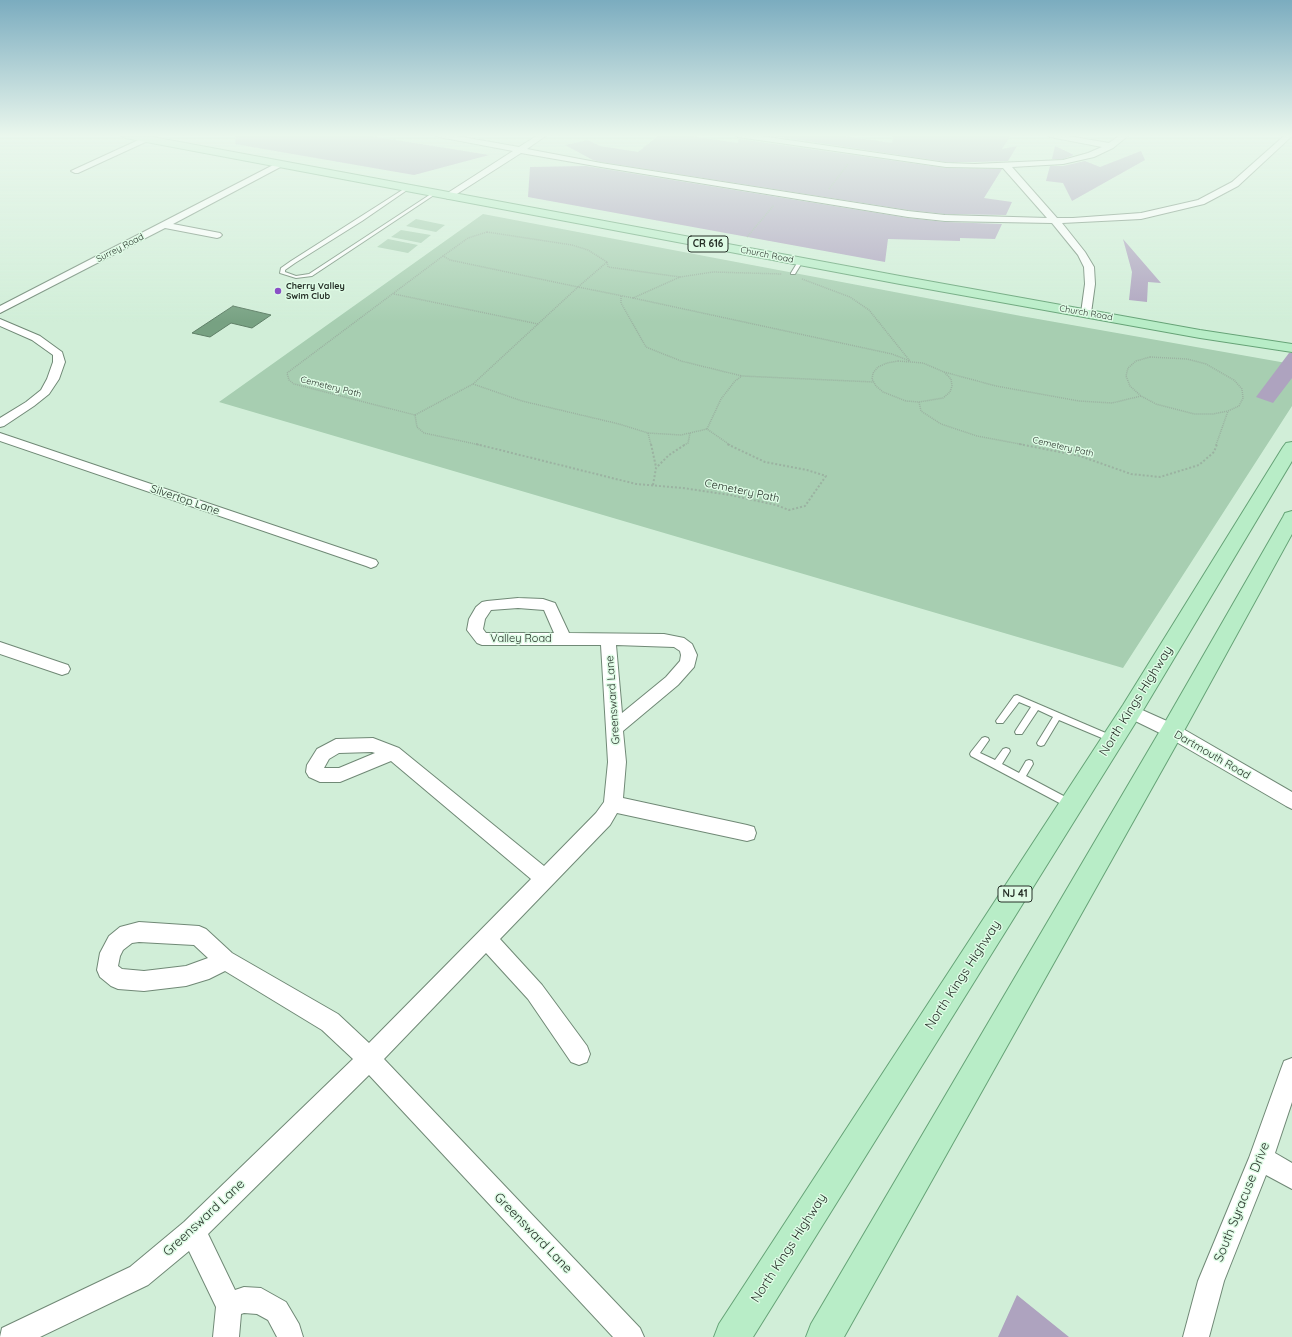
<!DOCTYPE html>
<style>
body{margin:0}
canvas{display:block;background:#d1eed8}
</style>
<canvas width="1292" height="1337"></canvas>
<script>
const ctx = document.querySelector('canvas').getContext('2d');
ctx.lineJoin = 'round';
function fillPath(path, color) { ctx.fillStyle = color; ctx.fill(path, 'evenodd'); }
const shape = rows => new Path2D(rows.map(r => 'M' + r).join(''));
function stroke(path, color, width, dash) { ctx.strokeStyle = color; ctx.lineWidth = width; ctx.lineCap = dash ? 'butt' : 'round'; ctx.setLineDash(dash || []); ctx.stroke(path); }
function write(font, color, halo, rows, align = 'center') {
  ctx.font = font + ' Quicksand,sans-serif'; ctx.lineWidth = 3; ctx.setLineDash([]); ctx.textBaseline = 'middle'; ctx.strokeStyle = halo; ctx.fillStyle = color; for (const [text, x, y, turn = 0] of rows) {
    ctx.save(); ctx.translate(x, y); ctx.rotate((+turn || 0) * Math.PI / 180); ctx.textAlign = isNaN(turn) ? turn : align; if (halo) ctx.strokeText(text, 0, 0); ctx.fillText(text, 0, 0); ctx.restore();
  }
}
const green = shape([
 [483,214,1021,316,1292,364,1292,406,1123,668,219,402],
 [416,219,445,225,436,232,406,226],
 [401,230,431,235,421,243,391,237],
 [388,239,418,245,408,253,377,247]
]);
const water = shape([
 [233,306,271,315,252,328,231,323,210,337,192,333,233,306]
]);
const building = shape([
 [236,135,365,135,489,155,414,175,235,144],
 [659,135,685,135,738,143,739,139,946,168,1002,169,984,198,1012,202,1006,215,945,214,908,210,601,162,593,160,565,145,588,140,600,146,638,152],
 [765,135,837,135,892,143,893,135,1011,135,1002,149,1017,146,1008,161,975,162,946,162],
 [1055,146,1074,155,1063,159,1052,159],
 [1141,151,1145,160,1072,201,1063,183,1046,181,1050,166,1063,166,1085,161,1100,167],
 [586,166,908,218,945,222,1002,224,995,239,960,238,960,241,888,239,885,262,528,197,530,167],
 [1123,239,1161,283,1148,282,1147,302,1129,300,1132,272],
 [1289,353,1292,353,1292,378,1273,403,1256,397],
 [1017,1295,1069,1337,998,1337]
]);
const pathFar1 = shape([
 [829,189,848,164],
 [487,232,572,245,588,250,607,262,578,287,450,260,443,256,468,238,487,232],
 [747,237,774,205],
 [443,256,287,373,289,380,294,384,415,415,417,427,424,433,480,445],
 [607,262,608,267,680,277,713,272,782,274],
 [802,279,850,297,869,310,910,361],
 [394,294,538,324],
 [621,296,621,303,646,347,681,361,742,376],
 [633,298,892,354,910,361],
 [1150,357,1187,359,1206,364,1234,380,1242,389,1243,398,1239,406,1228,411,1213,414,1194,414,1156,404,1141,396,1130,386,1126,376,1128,368,1136,361,1150,357],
 [898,361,923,363,944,372,951,379,952,386,950,392,943,398,919,402,906,401,883,392,876,386,872,379,873,373,878,367,887,363,898,361],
 [944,372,996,386,1079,401,1112,403,1141,396],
 [473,384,578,287,633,298,680,277],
 [919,402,921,411,941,424,977,436,1025,445],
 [415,415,473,384,522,401,619,424,648,433,681,435,707,429],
 [648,433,651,445],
 [684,445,688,443,690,433],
 [730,445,707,429,721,399,735,381,742,376,874,382],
 [1216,445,1228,411]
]);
const path = shape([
 [476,444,636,484,683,488,730,495,776,505,789,510,805,506,826,476,807,470,765,462,727,444],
 [651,444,656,467],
 [1019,444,1080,456,1131,474,1160,477,1199,465,1214,452,1217,444],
 [653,485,656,468,669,455,686,444]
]);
const service = shape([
 [407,187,410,188,362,221,295,263,285,270,285,272,296,276,309,274,434,192,437,193,312,276,296,278,280,273,281,268,291,261,407,187],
 [799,260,803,261,795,274,791,274,791,273,799,260],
 [1017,695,1115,737,1116,739,1115,741,1109,741,1059,720,1044,745,1041,746,1038,745,1037,743,1053,717,1038,710,1022,734,1016,734,1015,732,1016,730,1031,707,1019,702,1003,723,997,723,996,721,1014,696,1017,695],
 [985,737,988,738,989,740,980,753,995,760,1003,749,1006,748,1009,749,1010,751,1002,764,1019,773,1026,761,1029,760,1032,761,1033,764,1026,776,1073,801,1075,804,1073,807,1070,808,1067,807,971,756,970,754,971,752,982,738,985,737]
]);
const minor = shape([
 [435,135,451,135,519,147,538,135,547,135,527,149,601,163,908,211,945,215,1047,218,1003,168,946,167,738,137,734,135,754,135,946,163,975,164,1063,160,1088,153,1102,147,1050,137,1046,135,1062,135,1109,143,1120,135,1129,135,1113,148,1094,157,1063,164,1012,167,1057,218,1073,218,1141,213,1198,200,1232,182,1285,135,1292,136,1238,186,1204,204,1141,219,1062,223,1085,252,1094,267,1095,284,1091,313,1086,316,1081,313,1085,284,1084,267,1078,255,1052,223,945,221,908,217,601,167,521,153,449,199,446,198,445,196,446,194,513,151,439,137,435,135],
 [145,137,151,137,152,139,78,173,75,173,71,171,145,137],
 [279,162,285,162,286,164,173,224,220,233,222,235,220,237,217,238,165,228,0,313,0,306,279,162],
 [0,319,40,336,62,352,65,362,59,379,49,394,34,406,4,426,0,427,0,418,26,402,41,390,47,379,53,362,53,355,32,340,0,326,0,319],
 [0,433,376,560,378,563,376,566,371,568,366,566,0,441,0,433],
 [518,598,543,599,555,603,569,633,664,634,684,638,692,644,697,655,694,667,678,685,623,731,626,762,623,798,747,825,754,827,756,833,754,839,747,841,617,813,610,825,500,939,542,985,587,1046,590,1054,587,1062,579,1065,571,1062,528,999,486,953,384,1059,640,1328,644,1337,613,1337,369,1075,208,1234,235,1290,244,1287,261,1288,286,1302,299,1324,303,1337,277,1337,268,1320,257,1314,244,1313,241,1314,239,1337,213,1337,216,1307,189,1251,148,1285,40,1337,0,1337,2,1328,130,1267,184,1222,353,1059,322,1030,225,971,209,979,186,986,144,991,118,989,111,986,100,977,97,970,100,953,109,936,120,927,139,922,199,926,206,929,232,953,338,1014,369,1043,531,879,391,761,340,782,320,782,309,777,306,772,307,765,317,749,336,739,373,738,399,748,544,866,596,813,604,802,608,762,601,645,482,645,477,643,467,630,469,619,476,607,482,602,487,601,518,598],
 [518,608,544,610,554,633,486,633,483,629,485,619,491,610,518,608],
 [616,645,674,647,680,651,681,655,680,661,666,677,622,713,616,645],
 [372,752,375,753,339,768,324,768,329,759,339,753,372,752],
 [139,942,194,945,208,958,186,966,144,971,122,969,118,966,120,956,123,950,132,943,139,942],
 [0,642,68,665,70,669,68,673,62,675,0,654,0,642],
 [1131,705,1178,726,1292,792,1292,809,1286,806,1166,736,1125,716,1123,711,1125,706,1131,705],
 [1292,1058,1292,1102,1275,1153,1292,1163,1292,1189,1266,1175,1224,1281,1209,1337,1183,1337,1198,1281,1249,1158,1281,1069,1284,1061,1292,1058]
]);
const primary = shape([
 [120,135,142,135,900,276,1200,330,1292,344,1292,352,1200,338,900,284,125,138,120,135],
 [1292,442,1292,461,1139,717,753,1337,714,1337,719,1324,1123,705,1283,447,1286,443,1292,442],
 [1292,511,1292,534,1180,738,844,1337,806,1337,811,1324,1164,724,1283,517,1285,513,1292,511]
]);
const markers = [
 [278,291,4,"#8a4fc6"]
];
const farStreetnames = [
 ["Surrey Road",120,248,-27],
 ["Church Road",767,255,11],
 ["Church Road",1086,313,10],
 ["Cemetery Path",331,387,14],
 ["Cemetery Path",1063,447,13]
];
const farPoinames = [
 ["Cherry Valley",286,286],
 ["Swim Club",286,296]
];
const shields = [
 [708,244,40],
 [1015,894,34]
];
const shieldNames = [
 ["CR 616",708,244],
 ["NJ 41",1015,894]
];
const streetNames = [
 ["Cemetery Path",742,491,12],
 ["Silvertop Lane",185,500,19],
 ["Valley Road",521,639],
 ["Greensward Lane",613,700,-94],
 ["Dartmouth Road",1212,755,30]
];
const nearStreetnames = [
 ["North Kings Highway",1136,701,-58],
 ["North Kings Highway",963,975,-57],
 ["South Syracuse Drive",1242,1202,-68],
 ["Greensward Lane",204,1218,-43],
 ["Greensward Lane",533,1233,46],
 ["North Kings Highway",789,1248,-57]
];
fillPath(green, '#a7ceb1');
fillPath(water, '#77a182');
stroke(water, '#5f7f67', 1);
fillPath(building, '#aea3bf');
stroke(service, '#708976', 2);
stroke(minor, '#708976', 2);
stroke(primary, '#66a377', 2);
stroke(pathFar1, '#9bb2a1', 1.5, [1, 1]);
stroke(path, '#9bb2a1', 2, [2, 2]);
fillPath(service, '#fff');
fillPath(minor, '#fff');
fillPath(primary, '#b8edc7');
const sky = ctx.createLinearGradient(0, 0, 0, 322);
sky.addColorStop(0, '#7bacbf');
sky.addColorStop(0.42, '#eaf7ed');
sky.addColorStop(1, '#eaf7ed00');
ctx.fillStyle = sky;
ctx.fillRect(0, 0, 1292, 322);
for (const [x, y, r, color] of markers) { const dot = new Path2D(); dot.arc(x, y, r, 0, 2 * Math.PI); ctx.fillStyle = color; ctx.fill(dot); stroke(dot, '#defbe5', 1.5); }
write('9px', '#263028', '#defbe5', farStreetnames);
write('bold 9px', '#263028', '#defbe5', farPoinames, 'left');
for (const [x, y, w] of shields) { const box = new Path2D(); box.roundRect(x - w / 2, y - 8, w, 16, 3); ctx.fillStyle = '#defbe5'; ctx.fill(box); stroke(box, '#263028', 1); }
write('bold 10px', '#263028', null, shieldNames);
write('11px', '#263028', '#defbe5', streetNames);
write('13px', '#263028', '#defbe5', nearStreetnames);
</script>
